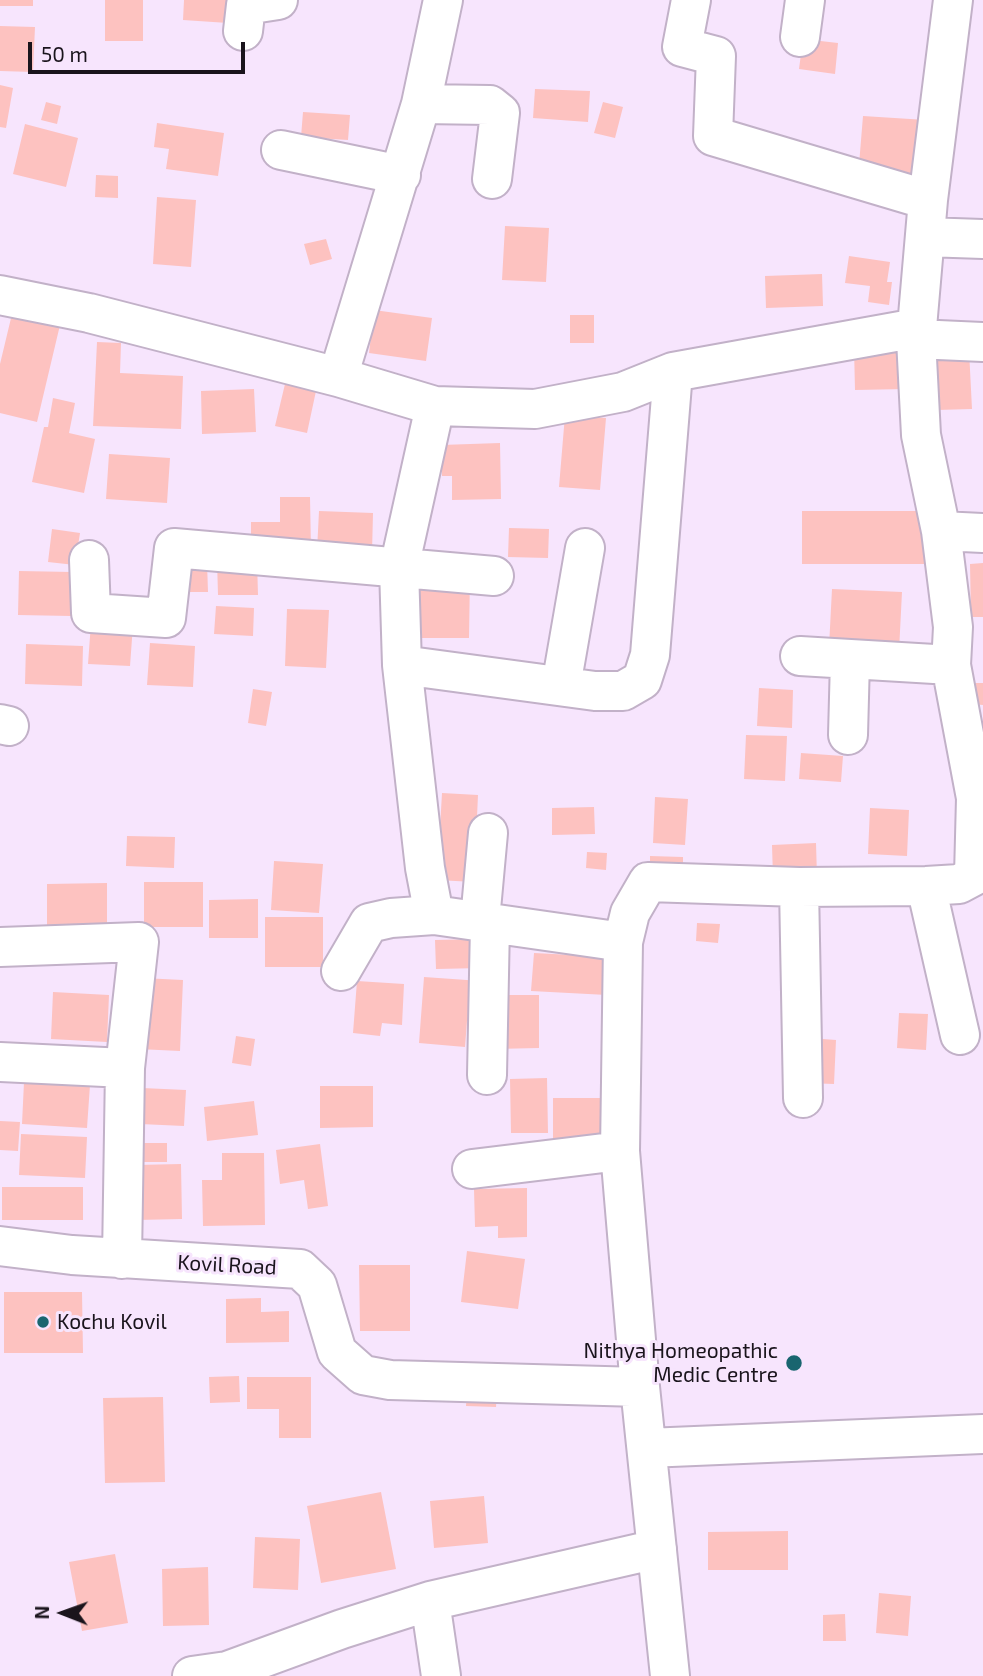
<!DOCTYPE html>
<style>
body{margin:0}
#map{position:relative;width:983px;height:1676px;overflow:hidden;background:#f7e5fd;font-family:"Exo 2",sans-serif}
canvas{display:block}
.north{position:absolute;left:28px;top:1578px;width:70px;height:70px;-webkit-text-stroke:5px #f7e5fd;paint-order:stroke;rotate:271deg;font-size:19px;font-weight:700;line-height:28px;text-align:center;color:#1a141c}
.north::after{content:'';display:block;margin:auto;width:24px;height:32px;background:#1a141c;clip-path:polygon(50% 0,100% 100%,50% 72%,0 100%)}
.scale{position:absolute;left:28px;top:42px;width:217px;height:32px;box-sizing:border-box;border:4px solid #1a141c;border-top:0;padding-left:9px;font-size:21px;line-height:24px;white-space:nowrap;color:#1a141c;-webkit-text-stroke:5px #f7e5fd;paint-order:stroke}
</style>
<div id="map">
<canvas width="983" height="1676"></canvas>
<div class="north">N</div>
<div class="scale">50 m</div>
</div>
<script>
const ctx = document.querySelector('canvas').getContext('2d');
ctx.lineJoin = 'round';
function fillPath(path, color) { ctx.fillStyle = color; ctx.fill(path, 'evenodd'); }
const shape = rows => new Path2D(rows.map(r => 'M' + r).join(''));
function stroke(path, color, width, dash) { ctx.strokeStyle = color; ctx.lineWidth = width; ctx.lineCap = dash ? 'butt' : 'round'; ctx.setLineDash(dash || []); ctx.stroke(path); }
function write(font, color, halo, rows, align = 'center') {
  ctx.font = font + ' "Exo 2",sans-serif'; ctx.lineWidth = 6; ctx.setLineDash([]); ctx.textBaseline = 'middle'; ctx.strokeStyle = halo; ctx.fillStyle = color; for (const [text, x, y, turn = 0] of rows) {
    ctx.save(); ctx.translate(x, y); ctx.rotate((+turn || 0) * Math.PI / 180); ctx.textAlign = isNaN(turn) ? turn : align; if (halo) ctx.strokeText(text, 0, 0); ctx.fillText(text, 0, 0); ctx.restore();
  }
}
const building = shape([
 [0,0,33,0,33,6,0,6],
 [105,0,143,0,143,41,105,41],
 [184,0,229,0,228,23,183,20],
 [0,26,35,27,33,72,0,71],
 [803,39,838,43,835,74,799,69],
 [0,85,13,88,6,128,0,127],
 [535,89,590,91,588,122,533,118],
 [46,102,61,106,57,124,41,120],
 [603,102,623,107,615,138,594,133],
 [303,112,350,115,348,140,301,137],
 [863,116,926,120,922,181,858,177],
 [157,123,224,133,218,176,166,169,169,149,154,147],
 [25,124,78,138,66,187,13,174],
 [96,175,118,176,118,198,95,197],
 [157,197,196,200,191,267,153,264],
 [505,226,549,228,546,282,502,280],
 [326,239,332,259,310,265,304,244],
 [849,256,890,262,887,282,892,282,889,305,868,302,870,286,845,283],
 [822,274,823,306,766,308,765,276],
 [374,310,432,318,426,361,369,353],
 [12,314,60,325,37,422,0,413,0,364],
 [570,315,594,315,594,343,570,343],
 [97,342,121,343,120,373,183,376,181,429,93,426],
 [904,346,906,389,855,390,854,348],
 [969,350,972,409,937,410,935,352],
 [285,384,316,391,307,433,275,426],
 [254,389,256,432,202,434,201,391],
 [53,398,75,403,69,433,95,439,84,493,32,482,44,427,48,427],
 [565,415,606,418,600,490,559,487],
 [500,443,501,499,452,500,452,476,442,476,441,445],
 [109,454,170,458,167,503,106,499],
 [280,497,310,497,311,550,251,550,251,522,280,522],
 [319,511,373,513,372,553,317,551],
 [802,511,927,511,927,564,802,564],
 [509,528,549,529,548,558,508,557],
 [52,529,80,533,75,565,48,562],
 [217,560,257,560,258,595,218,595],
 [186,562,207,562,208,592,186,592],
 [983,563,983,617,971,617,970,564],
 [19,571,72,572,71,616,18,615],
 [415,575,470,575,469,638,415,638],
 [832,589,902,592,899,651,829,647],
 [216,606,254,608,253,636,214,634],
 [287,609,329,610,326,668,285,666],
 [91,623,133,625,130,666,88,664],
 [150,643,195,646,193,687,147,685],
 [26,644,83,646,82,686,25,684],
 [972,683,983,683,983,705,971,704],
 [759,688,793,690,792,728,757,726],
 [253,689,272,692,266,726,248,723],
 [746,735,787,736,785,781,744,779],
 [801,753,843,756,841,782,799,779],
 [442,793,478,795,474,882,437,880],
 [655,797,688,799,685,845,653,843],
 [594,807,595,834,552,835,552,808],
 [870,808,909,810,907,856,868,854],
 [127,836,175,837,174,868,126,866],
 [816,843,817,877,773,877,772,845],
 [587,852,607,853,606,870,586,868],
 [650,856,683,857,683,873,650,872],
 [274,861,323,864,319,913,271,910],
 [144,882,203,882,203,927,144,927],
 [107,883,107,929,47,930,47,884],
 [258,899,258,938,209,938,209,900],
 [265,917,323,917,323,967,265,967],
 [697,923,720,924,718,943,696,941],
 [481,939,482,968,436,969,435,940],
 [534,953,610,957,607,995,531,991],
 [424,977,481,981,479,1022,467,1021,465,1047,419,1043],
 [142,978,183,980,180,1051,138,1049],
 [357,981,404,984,402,1025,382,1023,380,1036,353,1033],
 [53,992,109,995,107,1042,51,1039],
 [493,995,539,995,539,1048,494,1049],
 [899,1013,928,1014,926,1050,897,1048],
 [236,1036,255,1039,251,1066,232,1063],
 [809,1038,836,1040,834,1084,806,1083],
 [547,1078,548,1133,511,1133,510,1079],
 [24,1082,90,1085,87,1128,22,1124],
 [320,1086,373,1086,373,1127,320,1128],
 [142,1088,186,1090,184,1126,140,1124],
 [553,1098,609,1098,609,1145,553,1145],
 [254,1101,258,1135,207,1141,204,1107],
 [0,1121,20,1122,18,1151,0,1150],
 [21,1134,87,1137,85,1178,19,1175],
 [140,1143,167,1143,167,1162,140,1162],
 [320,1144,328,1206,308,1209,304,1180,280,1184,276,1150],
 [222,1153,264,1153,265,1225,203,1226,202,1180,222,1180],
 [181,1164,182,1219,137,1220,136,1165],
 [2,1187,83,1187,83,1220,2,1220],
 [527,1188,527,1237,498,1238,498,1226,475,1227,474,1189],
 [467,1251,525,1259,518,1309,461,1302],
 [359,1265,410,1265,410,1331,360,1331],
 [4,1292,82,1292,83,1353,4,1353],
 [261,1298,261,1312,289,1311,289,1342,226,1343,226,1299],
 [239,1376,240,1402,210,1403,209,1377],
 [247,1377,311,1377,311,1438,279,1438,279,1409,247,1409],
 [467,1389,497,1391,496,1407,466,1406],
 [163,1397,165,1482,105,1483,103,1398],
 [381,1492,396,1569,321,1583,307,1506],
 [484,1496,488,1543,434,1548,430,1501],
 [788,1531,788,1570,708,1570,708,1532],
 [255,1537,300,1539,298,1590,253,1588],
 [115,1554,128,1623,82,1631,69,1562],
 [208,1567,209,1625,163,1626,162,1569],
 [879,1593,911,1596,908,1636,876,1633],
 [845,1614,846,1641,823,1641,823,1615]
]);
const minor = shape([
 [691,0,682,47,716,56,713,136,928,200],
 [243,31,246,5,278,0],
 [800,37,805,0],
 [421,104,490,105,500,113,492,179],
 [281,150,401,175],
 [925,237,983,239],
 [0,295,89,313,338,377,435,406,535,409,623,392,673,372,917,328],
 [916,339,983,342],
 [338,377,421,104,443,0],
 [435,406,399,568,402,665,425,868,434,915,623,942],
 [941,531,983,533],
 [89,560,91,613,166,618,174,548,494,576],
 [800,656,951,665],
 [402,665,595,691,623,691,642,680,650,655,673,372],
 [561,686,585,548],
 [0,724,9,726],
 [848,735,850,660],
 [926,886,960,1035],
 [799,887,803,1098],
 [480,920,488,833],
 [0,947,139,942,125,1068,122,1259],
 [341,971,369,923,391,918,434,915],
 [0,1062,125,1068],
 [487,1075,490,924],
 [472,1169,620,1151],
 [0,1246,72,1255,300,1269,317,1285,337,1352,363,1375,390,1380,640,1387],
 [647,1448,983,1434],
 [430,1601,441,1676],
 [192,1676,227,1671,342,1629,430,1601,657,1549],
 [670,1676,640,1387,620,1151,623,942,630,913,648,882,799,887,926,886,959,884,974,876,976,798,951,665,953,627,941,531,921,435,916,339,928,200,953,0]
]);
const markers = [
 [43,1322,7,"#19656f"],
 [794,1363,9,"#19656f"]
];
const streetNames = [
 ["Kovil Road",227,1265,3]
];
const poiNames = [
 ["Kochu Kovil",57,1322],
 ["Nithya Homeopathic",778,1351,"right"],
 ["Medic Centre",778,1375,"right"]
];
fillPath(building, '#fdc2c0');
stroke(minor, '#c2b1c8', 42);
stroke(minor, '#fff', 38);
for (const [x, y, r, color] of markers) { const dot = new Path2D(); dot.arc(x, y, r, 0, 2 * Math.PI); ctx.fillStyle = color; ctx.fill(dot); stroke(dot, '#f7e5fd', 2.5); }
write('21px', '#1a141c', '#f7e5fd', streetNames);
write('21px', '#1a141c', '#f7e5fd', poiNames, 'left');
</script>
